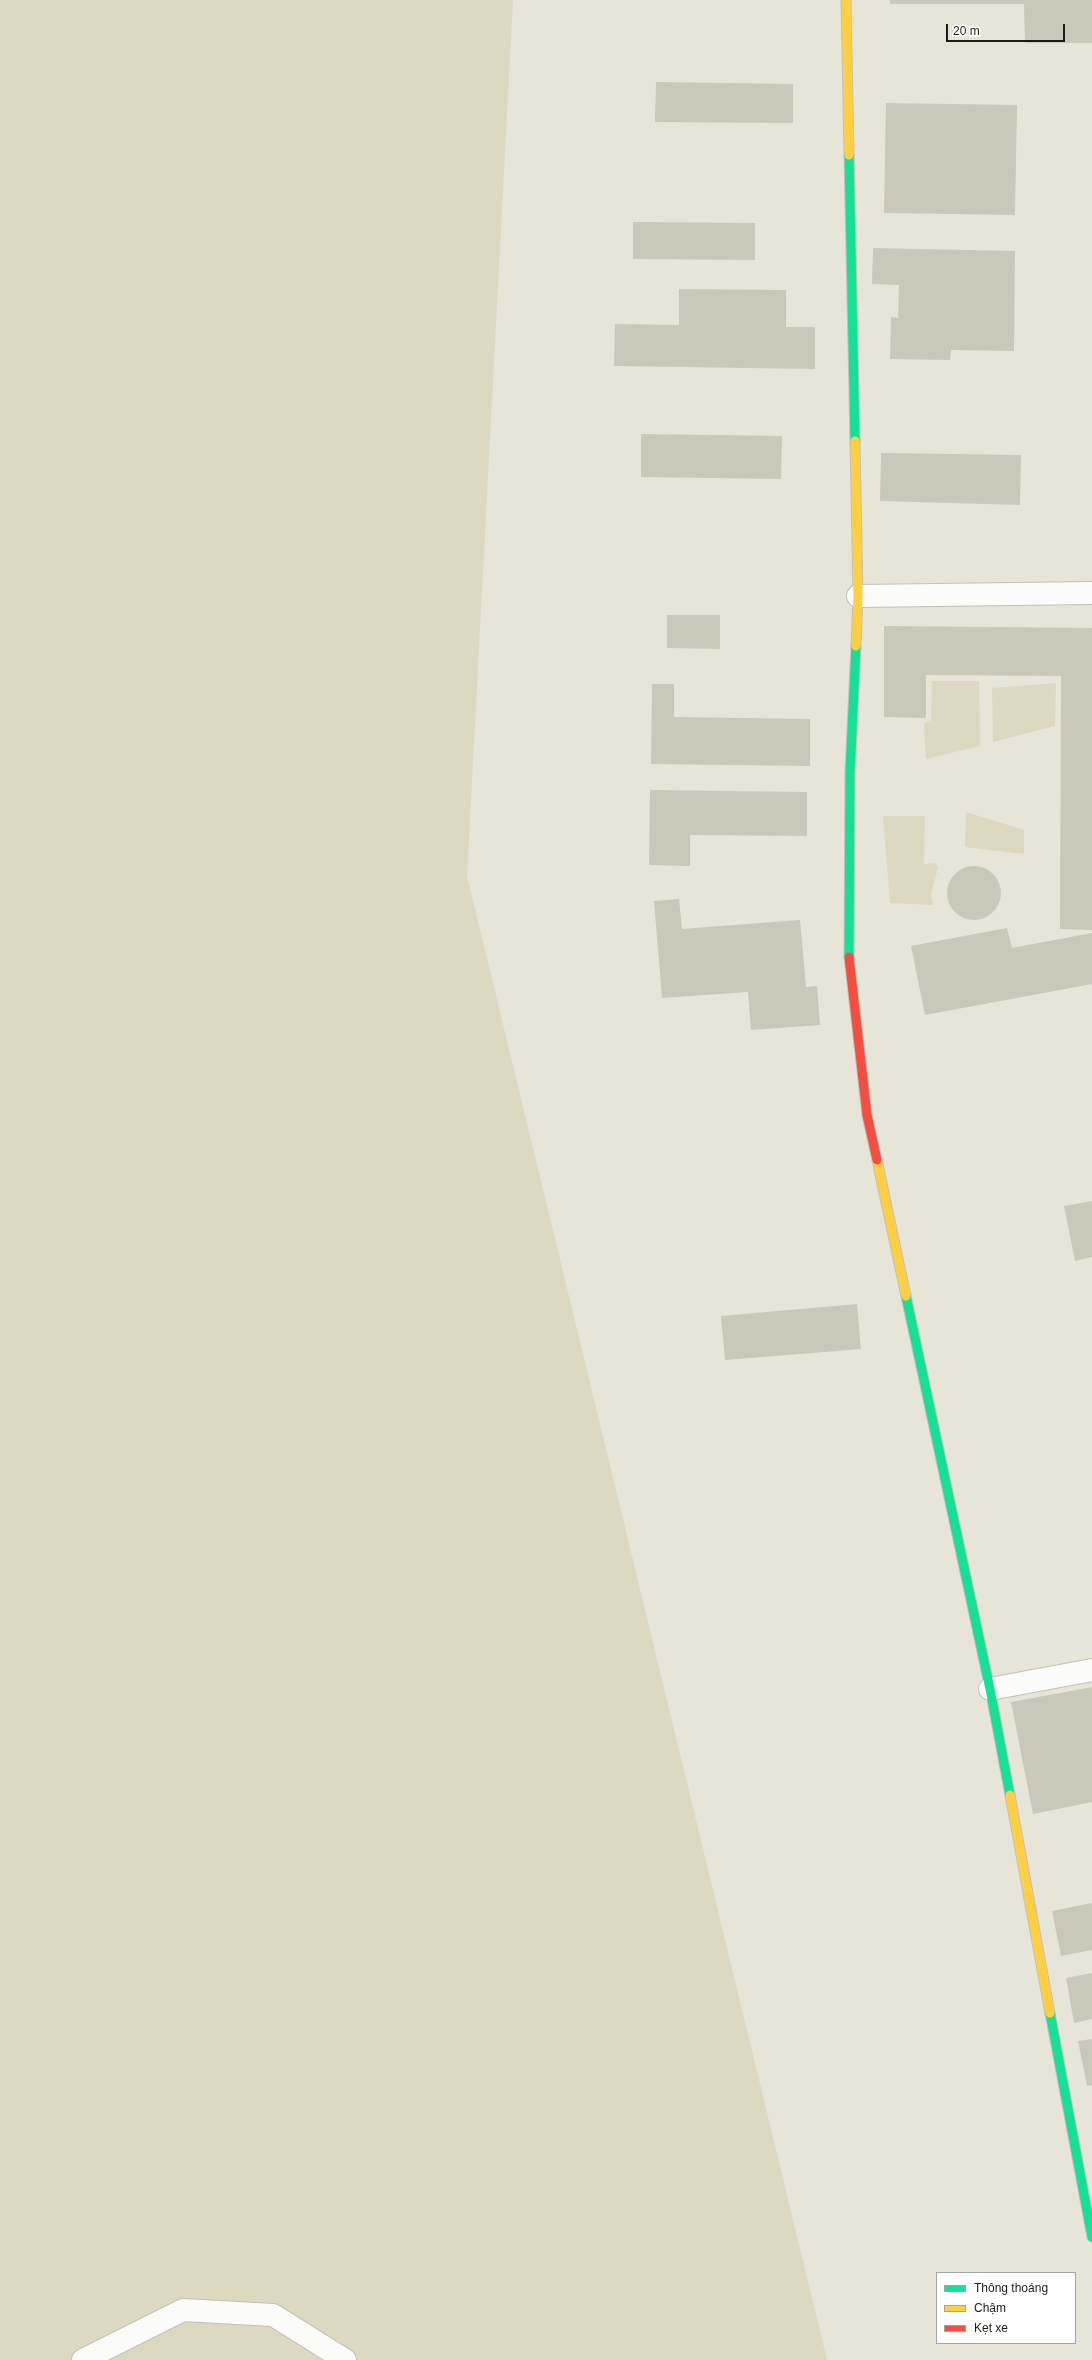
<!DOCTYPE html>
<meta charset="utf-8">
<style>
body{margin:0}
#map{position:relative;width:1092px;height:2360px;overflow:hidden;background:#e6e5d8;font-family:Helvetica,sans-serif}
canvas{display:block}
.legend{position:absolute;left:936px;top:2272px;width:140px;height:72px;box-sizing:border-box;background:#fff;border:1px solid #a5a4a1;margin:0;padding:5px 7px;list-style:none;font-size:12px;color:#1d1c14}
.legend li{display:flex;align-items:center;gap:8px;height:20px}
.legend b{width:20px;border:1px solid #a5a4a1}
.scale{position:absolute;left:946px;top:24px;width:119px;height:18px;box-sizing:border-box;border:2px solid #1d1c14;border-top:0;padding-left:5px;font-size:12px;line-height:14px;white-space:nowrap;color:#1d1c14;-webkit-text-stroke:3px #fff;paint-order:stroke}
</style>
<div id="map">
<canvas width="1092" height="2360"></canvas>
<ul class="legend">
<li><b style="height:5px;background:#16e098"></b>Thông thoáng</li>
<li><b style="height:5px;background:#ffcf43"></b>Chậm</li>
<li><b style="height:5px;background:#f24e42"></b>Kẹt xe</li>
</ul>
<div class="scale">20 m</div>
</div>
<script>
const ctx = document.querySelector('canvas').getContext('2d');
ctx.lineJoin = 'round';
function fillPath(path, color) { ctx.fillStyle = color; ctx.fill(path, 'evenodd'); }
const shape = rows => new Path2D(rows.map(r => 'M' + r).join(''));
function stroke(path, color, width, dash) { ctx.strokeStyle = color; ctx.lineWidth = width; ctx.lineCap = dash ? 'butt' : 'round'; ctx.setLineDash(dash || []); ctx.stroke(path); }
const green = shape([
 [0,0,513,0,467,876,827,2360,0,2360],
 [932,681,979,681,980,746,926,759,924,723,931,720],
 [1056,683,1055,726,993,742,992,688],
 [966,812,1024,830,1024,854,965,847],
 [883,816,925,816,924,864,936,863,938,868,931,894,933,905,890,903]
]);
const building = shape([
 [890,0,1092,0,1092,43,1025,43,1024,4,890,4],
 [656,82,793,84,793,123,655,122],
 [886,103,1017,105,1015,215,884,213],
 [633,222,755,223,755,260,633,259],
 [873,248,1015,251,1014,351,951,350,950,360,890,359,891,317,898,318,899,285,872,284],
 [679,289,786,290,786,327,815,327,815,369,614,366,615,324,679,325],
 [641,434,782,436,781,479,641,477],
 [881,453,1021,455,1020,505,880,501],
 [667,615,720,615,720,649,667,648],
 [884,626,1092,628,1092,930,1060,929,1061,676,926,675,926,718,884,717],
 [652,684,674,684,674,717,810,719,810,766,651,764],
 [650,790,807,792,807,836,690,835,690,866,649,865],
 '947 893a27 27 0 1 1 54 0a27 27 0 1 1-54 0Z',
 [679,899,682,929,800,920,806,987,817,986,820,1025,751,1030,748,992,662,998,654,901],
 [1007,928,1012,948,1092,933,1092,984,925,1015,911,946],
 [1092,1201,1092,1257,1075,1261,1064,1206],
 [857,1304,861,1349,725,1360,721,1316],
 [1092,1687,1092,1802,1033,1814,1011,1702],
 [1092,1903,1092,1950,1061,1956,1052,1911],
 [1092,1973,1092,2019,1074,2023,1066,1978],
 [1092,2039,1092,2085,1087,2086,1078,2041]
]);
const lane = shape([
 [83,2360,183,2310,273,2315,345,2360]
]);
const street = shape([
 [858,596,1092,593],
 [990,1689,1092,1670]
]);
const fast = shape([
 [849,155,855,441],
 [849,957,850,772,856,646],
 [906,1296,990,1689,1010,1795],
 [1050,2013,1092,2237]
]);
const slow = shape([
 [846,0,849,155],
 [855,441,858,596,856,646],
 [877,1160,906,1296],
 [1010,1795,1050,2013]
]);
const jam = shape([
 [849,957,867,1115,877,1160]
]);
fillPath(green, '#dcd9c0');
fillPath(building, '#cac8b9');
stroke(lane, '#c3c2b8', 24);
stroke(street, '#c3c2b8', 24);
stroke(fast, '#c3c2b8', 11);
stroke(slow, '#c3c2b8', 11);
stroke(jam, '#c3c2b8', 11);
stroke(lane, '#fbfbf9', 22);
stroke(street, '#fbfbf9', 22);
stroke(fast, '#16e098', 9);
stroke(slow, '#ffcf43', 9);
stroke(jam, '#f24e42', 9);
</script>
